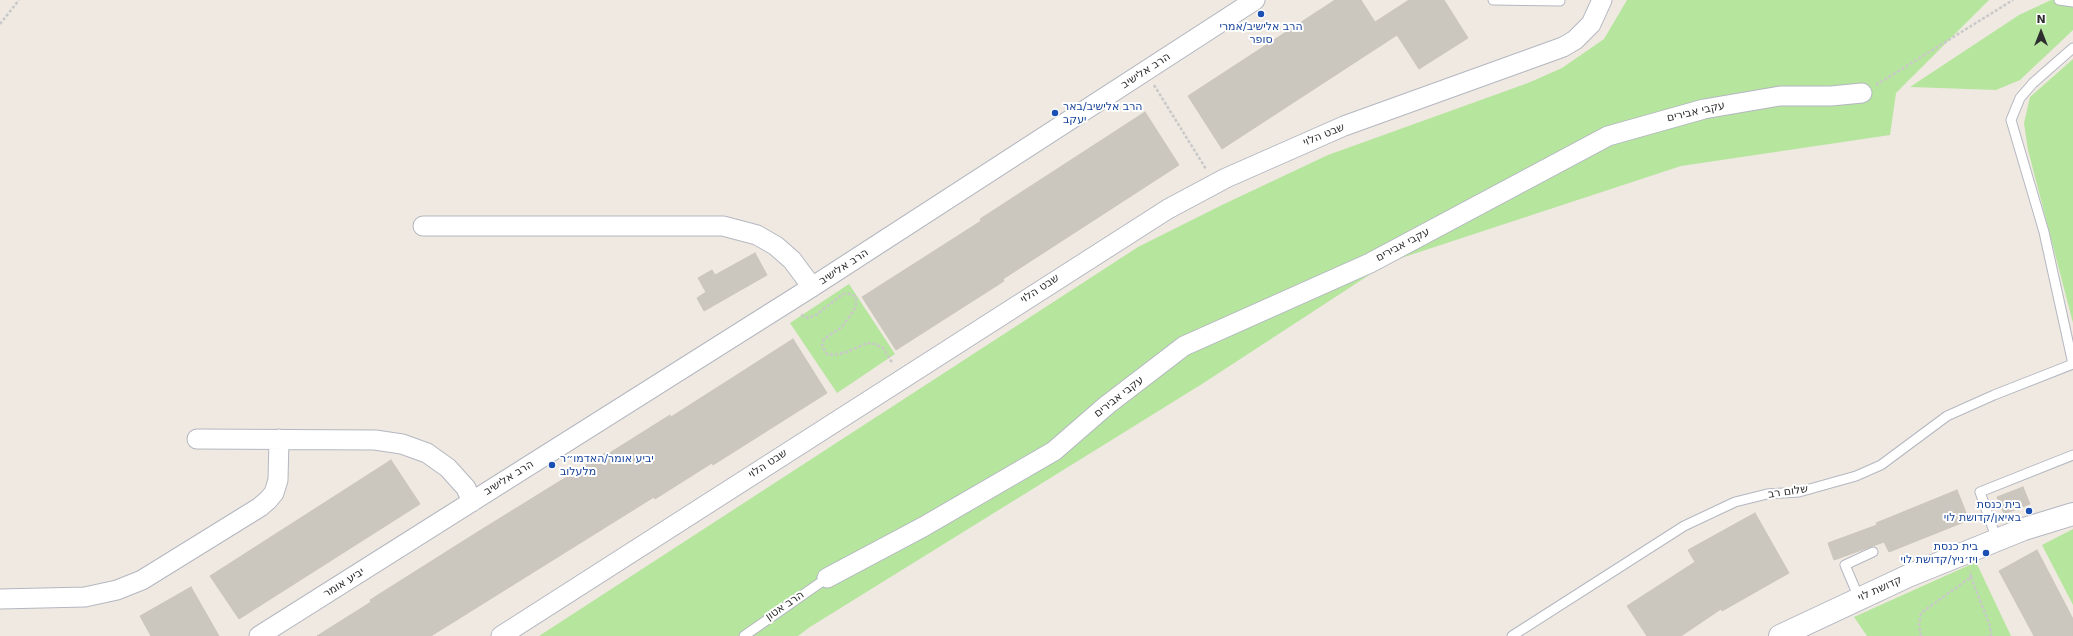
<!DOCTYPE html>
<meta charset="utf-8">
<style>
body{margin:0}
#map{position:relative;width:2073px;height:636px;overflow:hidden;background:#efe9e1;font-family:"DejaVu Sans",sans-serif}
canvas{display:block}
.north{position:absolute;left:2021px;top:12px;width:40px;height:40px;-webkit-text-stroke:3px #fff;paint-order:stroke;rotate:0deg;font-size:11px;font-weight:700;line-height:16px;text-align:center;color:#2e2e2e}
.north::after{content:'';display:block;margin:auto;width:14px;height:18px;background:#2e2e2e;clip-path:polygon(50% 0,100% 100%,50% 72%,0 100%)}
</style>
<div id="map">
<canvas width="2073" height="636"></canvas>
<div class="north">N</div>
</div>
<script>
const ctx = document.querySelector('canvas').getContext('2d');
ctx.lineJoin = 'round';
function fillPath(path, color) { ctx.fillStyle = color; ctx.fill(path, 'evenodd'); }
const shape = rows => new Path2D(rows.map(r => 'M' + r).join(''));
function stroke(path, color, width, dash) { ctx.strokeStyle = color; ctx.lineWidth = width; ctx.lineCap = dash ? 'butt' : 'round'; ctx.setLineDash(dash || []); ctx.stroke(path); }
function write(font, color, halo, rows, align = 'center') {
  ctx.font = font + ' "DejaVu Sans","Noto Sans Hebrew",sans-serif'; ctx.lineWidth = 4; ctx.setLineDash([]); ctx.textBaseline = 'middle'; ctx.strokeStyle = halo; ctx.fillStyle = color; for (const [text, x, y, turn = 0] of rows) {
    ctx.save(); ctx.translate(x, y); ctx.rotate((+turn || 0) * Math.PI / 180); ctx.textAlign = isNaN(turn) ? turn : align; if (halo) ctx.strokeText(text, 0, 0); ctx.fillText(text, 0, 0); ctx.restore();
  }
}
const green = shape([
 [1627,0,1989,0,1896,93,1890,135,1681,166,1389,262,1202,384,810,627,798,636,539,636,1138,247,1224,204,1328,155,1528,83,1562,68,1604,39],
 [2051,0,2073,0,2073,30,2020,80,1996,90,1910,87,2019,15],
 [2073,59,2073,323,2028,150,2024,123,2030,97],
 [849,284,895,354,837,393,790,323],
 [2073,529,2073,605,2042,545],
 [1976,562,2011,636,1867,636,1854,617]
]);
const building = shape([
 [1335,0,1361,0,1375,22,1409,0,1444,0,1468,38,1419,69,1397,35,1222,149,1188,96,1335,0],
 [1145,112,1179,165,1003,279,1004,281,896,350,862,297,981,221,980,219,1145,112],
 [755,253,767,275,704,311,697,298,706,292,698,278,712,270,715,275,755,253],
 [793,339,827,393,713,465,712,463,655,499,654,497,431,636,317,636,371,602,370,600,476,533,607,452,608,454,670,415,671,417,793,339],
 [391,460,420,504,239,619,210,576,391,460],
 [2023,487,2030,504,2004,514,1997,497,2023,487],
 [1957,490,1969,520,1889,552,1884,542,1834,560,1828,543,1877,525,1876,523,1957,490],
 [1755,513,1789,573,1722,611,1721,609,1681,636,1647,636,1627,606,1695,562,1688,550,1755,513],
 [2037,550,2073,619,2073,636,2034,636,1999,571,2037,550],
 [191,587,219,636,151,636,140,616,191,587]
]);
const path = shape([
 [0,24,19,0],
 [1154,85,1206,169],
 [1876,85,2013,0],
 [801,315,808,318,816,315,843,294,851,294,856,297,856,307,842,327,824,339,822,346,827,354,834,355,847,352,867,343,875,344,883,348,893,364],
 [1971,577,1990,626,1991,636],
 [1921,636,1919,624,1921,613,1971,577,1970,571]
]);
const service = shape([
 [1493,0,1560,1],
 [2059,0,2073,2],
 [2073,364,2044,232,2011,120,2020,98,2033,83,2073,48],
 [1997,540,1980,492,2073,455],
 [1859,598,1845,565,1873,552],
 [744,636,827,578],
 [1512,636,1684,526,1735,502,1767,494,1799,492,1856,476,1881,465,1947,416,1994,395,2073,364]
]);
const minor = shape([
 [423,226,723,226,757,235,776,246,792,260,812,287],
 [197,439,375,440,402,444,427,453,448,468,466,488,472,502],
 [827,578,923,527,1054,451,1107,405,1184,346,1370,263,1608,136,1704,109,1780,96,1831,96,1862,93],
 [0,599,85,597,117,590,142,580,260,507,268,500,274,493,278,480,279,439],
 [259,636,812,287,1255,0],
 [501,636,1168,209,1226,178,1344,126,1563,47,1575,40,1591,24,1602,0]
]);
const tertiary = shape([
 [1780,636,1908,576,2024,529,2073,514]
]);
const markers = [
 [1261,14,4,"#1a4fb4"],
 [1055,113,4,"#1a4fb4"],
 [552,465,4,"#1a4fb4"],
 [2029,511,4,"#1a4fb4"],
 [1986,553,4,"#1a4fb4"]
];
const transitNames = [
 ["הרב אלישיב/אמרי",1261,27,"center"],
 ["סופר",1261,40,"center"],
 ["הרב אלישיב/באר",1063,107],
 ["יעקב",1063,120],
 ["יביע אומר/האדמו״ר",560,459],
 ["מלעלוב",560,472],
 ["בית כנסת",2021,505,"right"],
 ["באיאן/קדושת לוי",2021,518,"right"],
 ["בית כנסת",1978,547,"right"],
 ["ויז׳ניץ/קדושת לוי",1978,560,"right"]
];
const streetNames = [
 ["הרב אלישיב",1146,71,-33],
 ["עקבי אבירים",1696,112,-13],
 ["שבט הלוי",1324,135,-22],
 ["עקבי אבירים",1403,245,-28],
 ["הרב אלישיב",844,267,-33],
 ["שבט הלוי",1040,289,-33],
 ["עקבי אבירים",1119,397,-38],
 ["שבט הלוי",768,464,-33],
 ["הרב אלישיב",509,478,-32],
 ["שלום רב",1788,492,-8],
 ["יביע אומר",344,583,-32],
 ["קדושת לוי",1880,589,-24],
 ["הרב אטון",785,606,-34]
];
fillPath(green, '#b6e59e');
fillPath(building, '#cbc7bf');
stroke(building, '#cbc5ba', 1);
stroke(service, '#b4b7c1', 11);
stroke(minor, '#b4b7c1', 21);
stroke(tertiary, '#b4b7c1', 24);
stroke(path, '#c9c9c9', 2.5, [3, 2]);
stroke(service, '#fff', 9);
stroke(minor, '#fff', 19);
stroke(tertiary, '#fff', 22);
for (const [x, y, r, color] of markers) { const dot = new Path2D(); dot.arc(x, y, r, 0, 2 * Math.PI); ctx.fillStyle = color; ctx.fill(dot); stroke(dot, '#fff', 1.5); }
write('11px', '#164399', '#fff', transitNames, 'left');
write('11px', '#2e2e2e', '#fff', streetNames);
</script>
